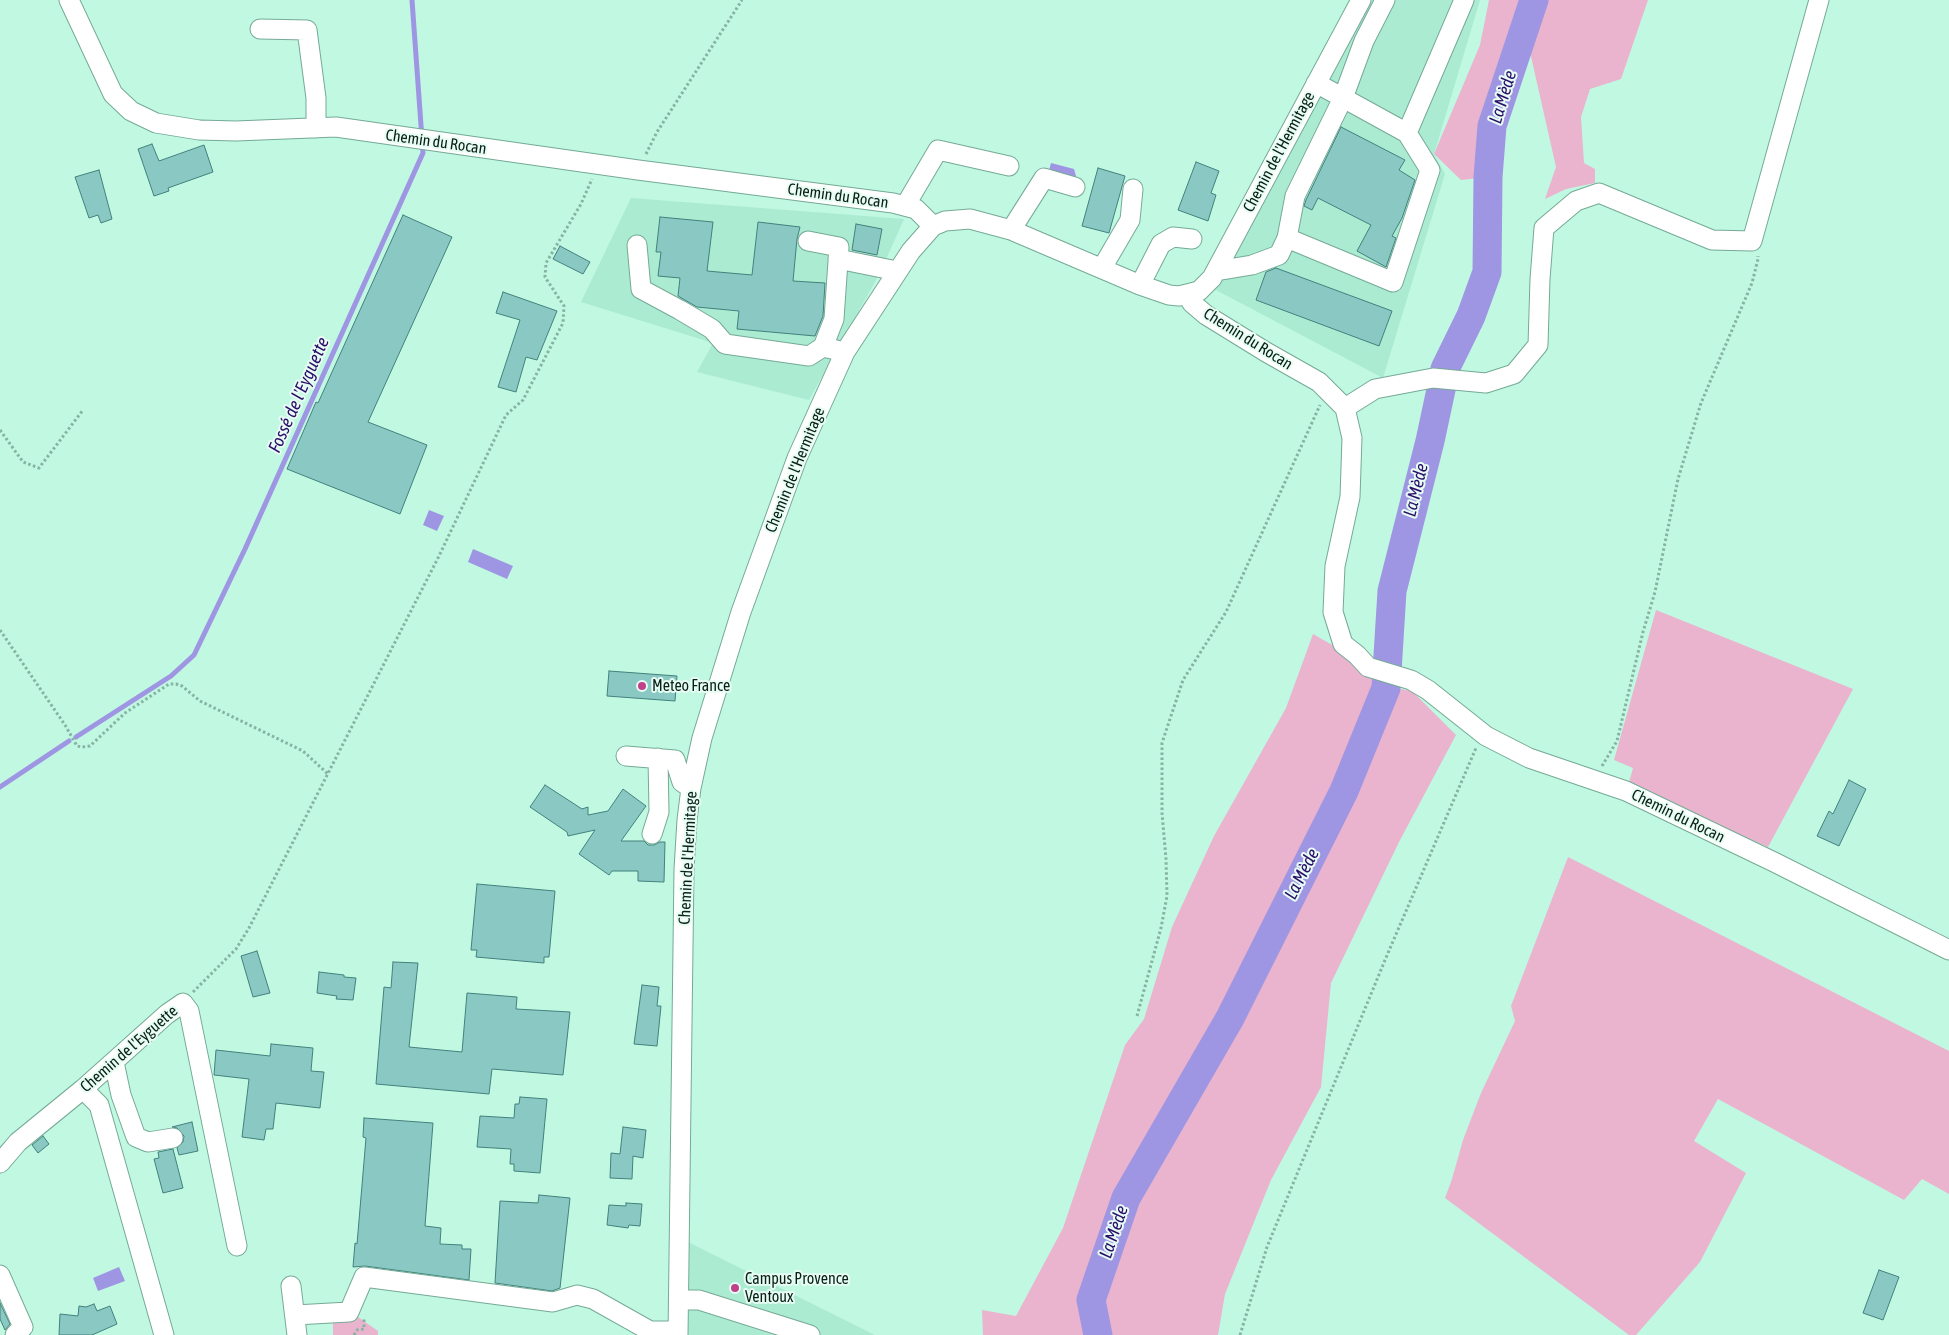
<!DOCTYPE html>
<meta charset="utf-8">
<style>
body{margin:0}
canvas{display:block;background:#c0f8e2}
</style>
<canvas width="1949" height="1335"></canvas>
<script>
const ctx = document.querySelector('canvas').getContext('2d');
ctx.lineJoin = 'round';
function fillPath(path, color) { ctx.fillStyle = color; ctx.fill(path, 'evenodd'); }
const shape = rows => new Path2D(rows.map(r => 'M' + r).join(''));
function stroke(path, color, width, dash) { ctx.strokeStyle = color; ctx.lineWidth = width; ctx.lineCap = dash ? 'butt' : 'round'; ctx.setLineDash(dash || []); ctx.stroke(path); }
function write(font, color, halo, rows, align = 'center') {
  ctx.font = font + ' "Asap Condensed",sans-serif'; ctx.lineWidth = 4; ctx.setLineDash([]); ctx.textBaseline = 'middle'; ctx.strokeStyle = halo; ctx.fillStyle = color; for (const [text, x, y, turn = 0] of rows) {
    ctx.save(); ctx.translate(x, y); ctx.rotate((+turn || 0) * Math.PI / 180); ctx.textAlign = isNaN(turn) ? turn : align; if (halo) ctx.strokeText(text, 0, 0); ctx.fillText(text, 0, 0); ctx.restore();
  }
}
const built = shape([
 [1372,0,1480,0,1434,154,1445,174,1383,378,1214,289,1333,74],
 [631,198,904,219,880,273,809,400,697,372,713,343,581,302],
 [688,1242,875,1335,687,1335]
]);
const green = shape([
 [1489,0,1648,0,1621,79,1590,89,1581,117,1584,163,1595,169,1595,183,1566,189,1545,199,1556,167,1525,30,1492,126,1488,177,1461,180,1434,154,1480,45],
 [1656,610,1853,689,1768,847,1628,786,1633,768,1614,760],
 [1313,634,1334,646,1367,677,1378,680,1378,692,1334,798,1222,1020,1119,1199,1083,1301,1089,1335,983,1335,982,1310,1016,1316,1063,1228,1125,1045,1144,1019,1172,927,1214,836,1286,708],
 [1394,688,1412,691,1456,735,1399,842,1331,983,1321,1087,1271,1180,1225,1294,1218,1335,1105,1335,1097,1302,1131,1201,1239,1016,1351,791],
 [1568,857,1949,1051,1949,1194,1922,1179,1904,1200,1718,1099,1694,1141,1746,1173,1700,1262,1636,1335,1629,1335,1445,1198,1452,1179,1463,1140,1481,1093,1515,1021,1511,1006],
 [358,1317,378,1331,378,1335,333,1335,333,1320]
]);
const water = shape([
 [1051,163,1074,169,1076,176,1075,178,1048,174],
 [429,510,444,516,437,531,423,525],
 [473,549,513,566,507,579,468,562],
 [119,1267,125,1281,98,1291,93,1278]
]);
const stream = shape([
 [76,737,171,676,194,655,245,549,423,153,412,0],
 [0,787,69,741]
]);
const river = shape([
 [1445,369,1471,316,1487,272,1488,177,1492,126,1534,0],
 [1098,1335,1091,1300,1126,1198,1230,1018,1344,791,1386,688,1392,591,1430,441,1442,385]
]);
const building = shape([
 [1341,127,1405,160,1399,170,1415,180,1402,218,1392,236,1396,238,1386,267,1357,251,1371,225,1318,198,1312,210,1304,206,1306,200,1341,127],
 [152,144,159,161,204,145,213,172,168,188,169,191,154,196,138,149,152,144],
 [1196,162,1219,171,1211,193,1216,195,1208,221,1178,210,1196,162],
 [1098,168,1125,176,1109,233,1082,226,1098,168],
 [99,170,112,219,101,223,98,215,89,218,75,177,99,170],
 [403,215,452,237,368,422,427,445,400,514,287,469,316,402,318,403,403,215],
 [660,217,713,222,707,271,752,275,758,222,800,227,797,239,793,281,825,283,823,316,815,336,737,329,739,311,697,307,678,296,680,278,658,276,661,252,656,252,660,217],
 [856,224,882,229,877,255,852,250,856,224],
 [560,246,590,262,583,274,553,259,560,246],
 [1276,268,1392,311,1379,346,1256,300,1266,272,1276,268],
 [503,292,557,311,537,360,526,357,516,392,498,387,520,320,496,313,503,292],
 [609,671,677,676,675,701,607,696,609,671],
 [1849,780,1866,789,1839,846,1817,836,1829,811,1833,814,1849,780],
 [545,785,582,809,588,807,588,815,608,811,623,789,646,806,621,841,644,841,648,845,654,845,660,842,665,842,664,882,638,881,638,871,612,871,609,875,579,854,595,830,568,836,567,832,530,807,545,785],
 [477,884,555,891,549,957,544,957,544,963,476,957,477,950,471,950,477,884],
 [257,951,270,993,253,997,241,956,257,951],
 [393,962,418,963,409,1047,462,1052,467,993,517,997,516,1009,570,1012,563,1075,492,1069,489,1094,376,1084,384,987,391,988,393,962],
 [319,972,344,975,344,977,356,978,353,1000,336,999,337,996,317,993,319,972],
 [642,985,659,987,657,1006,661,1006,657,1046,634,1044,642,985],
 [271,1044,313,1048,311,1071,324,1072,320,1108,276,1103,273,1129,266,1129,264,1140,242,1137,249,1079,214,1075,216,1050,270,1056,271,1044],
 [520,1097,547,1099,540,1173,514,1171,514,1164,510,1164,511,1149,477,1147,480,1116,514,1118,515,1104,519,1104,520,1097],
 [364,1118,433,1123,425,1226,441,1228,440,1244,462,1245,462,1249,471,1249,469,1280,365,1266,353,1267,355,1243,357,1244,366,1138,363,1137,364,1118],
 [192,1122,198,1151,179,1155,177,1148,183,1142,184,1136,177,1128,172,1127,192,1122],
 [623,1127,646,1130,643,1158,633,1156,632,1179,610,1178,611,1153,620,1154,623,1127],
 [43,1136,49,1144,38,1153,32,1145,43,1136],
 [173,1149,183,1188,163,1193,154,1159,159,1158,158,1152,173,1149],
 [539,1195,570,1198,560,1288,552,1291,495,1283,500,1201,538,1203,539,1195],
 [626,1203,642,1204,640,1226,629,1225,628,1228,607,1225,609,1205,626,1206,626,1203],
 [1879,1270,1899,1277,1883,1320,1863,1313,1879,1270],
 [0,1303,10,1324,5,1330,0,1319,0,1303],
 [94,1304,97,1311,110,1306,117,1324,92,1335,59,1335,60,1314,78,1316,79,1306,86,1307,94,1304]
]);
const path = shape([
 [646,154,657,132,742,0],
 [0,430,23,462,39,468,83,410],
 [0,630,65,725,77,746,82,747,90,746,125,713,169,684,176,684,182,686,200,701,303,751,328,774],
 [1602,766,1617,741,1643,632,1655,592,1678,479,1701,403,1752,283,1758,259,1758,256],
 [193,992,236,949,249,928,439,556,506,415,523,400,563,323,564,306,545,277,546,263,581,204,592,179],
 [1137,1016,1161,928,1167,896,1166,859,1162,813,1162,743,1183,680,1226,612,1320,405],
 [354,1335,357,1330,364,1329,364,1319],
 [1240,1335,1267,1247,1385,960,1476,748]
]);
const minor = shape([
 [69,0,113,94,131,111,156,123,199,130,236,131,336,127,638,170,893,203,916,209,933,226],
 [260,29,307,30,316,98,316,128],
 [1316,83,1407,133],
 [905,206,938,150,1009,166],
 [1011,230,1044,178,1075,187],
 [1287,238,1393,282,1430,170,1407,133,1464,0],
 [808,241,839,247,834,319,823,347],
 [637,245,641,289,680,310,712,329,725,344,809,356,823,347,845,352],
 [838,259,897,271],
 [1102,268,1130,220,1133,189],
 [1216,271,1252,265,1279,255,1287,238,1295,196,1343,98,1364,41,1385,0],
 [1140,285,1161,244,1173,237,1192,239],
 [1187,295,1192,303,1206,315,1266,352,1319,382,1345,408,1352,438,1350,497,1335,566,1333,612,1343,644,1357,655,1368,667,1411,680,1428,690,1486,736,1529,758,1626,791,1774,862,1949,950],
 [1345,408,1375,389,1433,378,1486,383,1514,374,1538,345,1540,279,1544,228,1576,201,1599,193,1712,240,1752,241,1819,0],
 [626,756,675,760,682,782,691,788],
 [652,834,659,812,658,758],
 [114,1062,121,1095,136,1137,148,1142,173,1138],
 [83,1089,99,1105,164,1335],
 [0,1163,18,1142,83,1089,167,1014,183,1003,189,1011,237,1246],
 [0,1275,23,1327,15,1335],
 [291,1286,297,1335],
 [679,1300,699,1300,810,1335],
 [295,1315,349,1312,364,1277,553,1302,577,1295,593,1299,650,1331,678,1331],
 [678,1335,684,869,687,820,691,788,702,738,741,612,797,458,845,352,911,251,933,226,945,221,970,219,1011,230,1140,285,1169,295,1179,296,1199,291,1212,278,1361,0]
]);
const markers = [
 [642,686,5,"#c0408a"],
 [735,1288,5,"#c0408a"]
];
const streetNames = [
 ["Chemin du Rocan",436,142,8],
 ["Chemin de l'Hermitage",1279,152,-62],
 ["Chemin du Rocan",838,196,8],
 ["Chemin du Rocan",1248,339,32],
 ["Chemin de l'Hermitage",795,470,-68],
 ["Chemin du Rocan",1678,816,26],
 ["Chemin de l'Hermitage",688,858,-87],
 ["Chemin de l'Eyguette",129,1049,-41]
];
const poiNames = [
 ["Meteo France",652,686],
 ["Campus Provence",745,1279],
 ["Ventoux",745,1297]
];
const waterNames = [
 ["La Mède",1503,97,-73],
 ["Fossé de l'Eyguette",299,395,-66],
 ["La Mède",1416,490,-76],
 ["La Mède",1302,874,-63],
 ["La Mède",1114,1232,-71]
];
fillPath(built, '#abebd2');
fillPath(green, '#eab4ce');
fillPath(water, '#9f96e3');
stroke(stream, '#9f96e3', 5);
stroke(river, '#9f96e3', 29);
fillPath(building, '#8ac8c3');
stroke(building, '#43817c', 1);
stroke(minor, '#75aa96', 21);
stroke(path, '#86b3a2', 3, [2.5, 2.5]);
stroke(minor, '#fff', 19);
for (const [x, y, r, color] of markers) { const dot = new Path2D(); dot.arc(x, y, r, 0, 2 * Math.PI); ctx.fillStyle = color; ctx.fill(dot); stroke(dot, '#e7fdf4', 2); }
write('16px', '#091f18', '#e7fdf4', streetNames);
write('16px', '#091f18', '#e7fdf4', poiNames, 'left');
write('italic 18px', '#2c0e6a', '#e7fdf4', waterNames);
</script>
